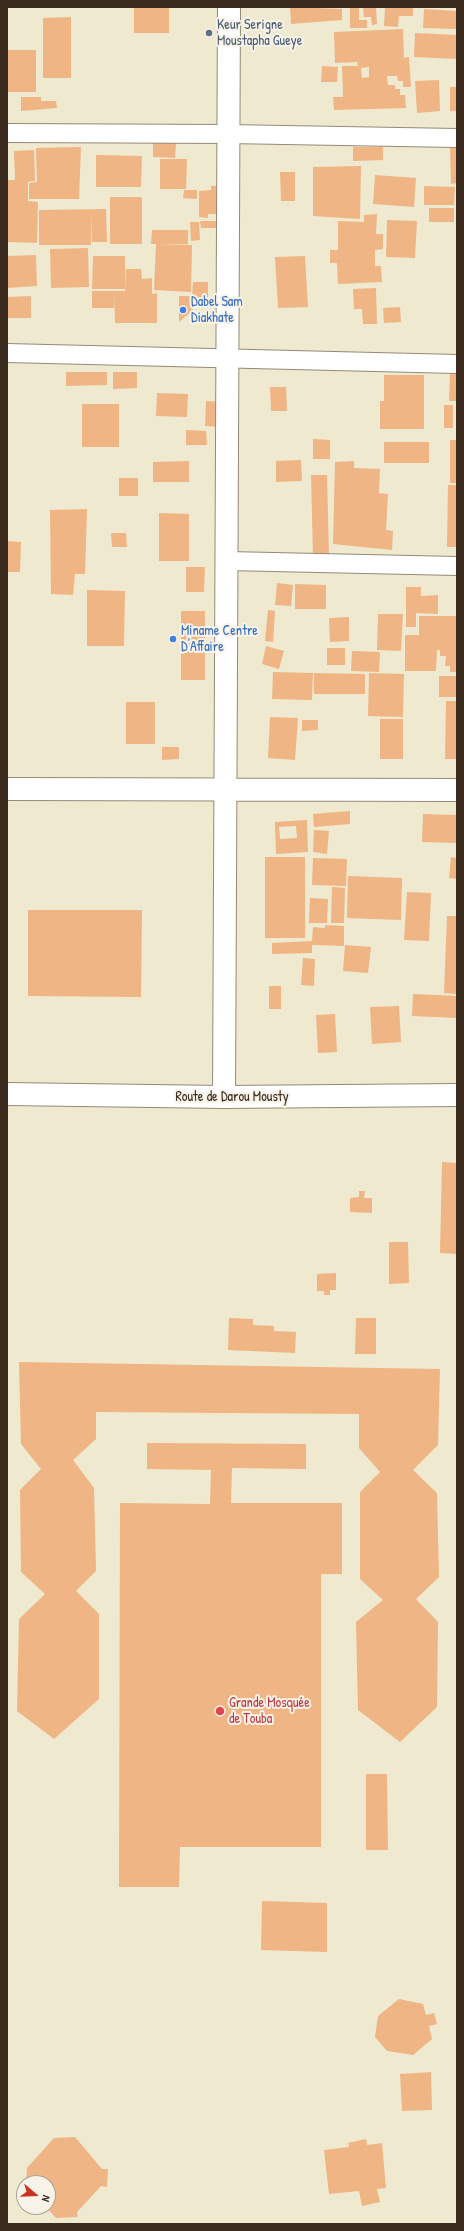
<!DOCTYPE html>
<meta charset="utf-8">
<style>
body{margin:0}
#map{position:relative;width:464px;height:2231px;overflow:hidden;background:#efe9d0;font-family:"Patrick Hand",sans-serif}
canvas{display:block}
.frame{position:absolute;inset:0;border:8px solid #3b2a1e;pointer-events:none}
.north{position:absolute;left:16px;top:2175px;width:40px;height:40px;box-sizing:border-box;background:#f7f3e8;border:1px solid #aca397;border-radius:50%;rotate:109deg;font-size:11px;font-weight:700;line-height:16px;text-align:center;color:#3b2a1e}
.north::after{content:'';display:block;margin:auto;width:14px;height:18px;background:#c8321e;clip-path:polygon(50% 0,100% 100%,50% 72%,0 100%)}
</style>
<div id="map">
<canvas width="464" height="2231"></canvas>
<div class="frame"></div>
<div class="north">N</div>
</div>
<script>
const ctx = document.querySelector('canvas').getContext('2d');
ctx.lineJoin = 'round';
function fillPath(path, color) { ctx.fillStyle = color; ctx.fill(path, 'evenodd'); }
const shape = rows => new Path2D(rows.map(r => 'M' + r).join(''));
function stroke(path, color, width, dash) { ctx.strokeStyle = color; ctx.lineWidth = width; ctx.lineCap = dash ? 'butt' : 'round'; ctx.setLineDash(dash || []); ctx.stroke(path); }
function write(font, color, halo, rows, align = 'center') {
  ctx.font = font + ' "Patrick Hand",sans-serif'; ctx.lineWidth = 4; ctx.setLineDash([]); ctx.textBaseline = 'middle'; ctx.strokeStyle = halo; ctx.fillStyle = color; for (const [text, x, y, turn = 0] of rows) {
    ctx.save(); ctx.translate(x, y); ctx.rotate((+turn || 0) * Math.PI / 180); ctx.textAlign = isNaN(turn) ? turn : align; if (halo) ctx.strokeText(text, 0, 0); ctx.fillText(text, 0, 0); ctx.restore();
  }
}
const building = shape([
 [134,7,169,7,169,33,134,33],
 [290,7,342,9,342,20,291,24],
 [350,7,359,7,359,20,367,20,367,28,350,28],
 [363,7,376,7,377,24,372,25,371,17,364,17],
 [385,7,413,7,413,16,399,16,398,27,384,26],
 [424,9,457,11,457,29,423,28],
 [71,17,71,78,43,78,43,18],
 [403,29,404,58,409,57,411,87,403,87,403,81,398,81,397,76,387,76,388,85,395,85,395,89,400,89,400,95,405,95,406,108,334,110,333,97,343,97,342,66,358,66,357,62,335,63,334,32],
 [369,67,369,77,362,78,361,68],
 [415,33,457,35,457,59,414,57],
 [7,50,36,50,36,92,7,92],
 [322,66,338,67,337,82,321,82],
 [439,80,440,111,417,113,415,81],
 [450,87,457,87,457,111,450,111],
 [21,97,41,97,41,101,56,101,57,108,21,111],
 [153,143,176,143,175,158,153,157],
 [81,147,79,199,29,199,29,183,37,182,36,148],
 [353,147,383,147,383,160,353,161],
 [450,147,457,147,457,183,451,184],
 [34,150,35,181,28,182,28,201,38,202,37,243,7,242,7,180,15,180,14,151],
 [96,155,142,156,141,187,96,187],
 [160,159,187,159,186,189,160,189],
 [361,166,360,219,313,216,313,167],
 [280,172,295,172,295,201,281,201],
 [375,175,416,178,414,207,373,204],
 [211,186,218,186,217,214,208,214,208,218,199,217,199,191,211,190],
 [424,186,455,187,454,205,424,205],
 [184,190,197,190,197,199,183,198],
 [110,197,142,197,142,244,110,244],
 [429,208,454,208,454,222,429,222],
 [106,209,107,242,92,242,91,213,91,245,39,245,39,210],
 [377,214,376,234,383,234,383,249,375,250,375,266,381,266,382,282,338,284,337,263,330,263,330,250,338,250,338,221,364,222,364,215],
 [387,220,417,221,415,258,386,257],
 [200,221,218,221,218,228,201,228],
 [190,222,199,222,200,240,191,241],
 [152,230,188,230,188,244,158,244,192,245,191,292,154,290,156,244,151,244],
 [88,248,89,287,51,288,50,249],
 [36,255,37,286,7,288,7,256],
 [93,256,125,256,125,289,92,289],
 [305,256,308,307,278,308,275,257],
 [126,269,141,269,142,279,152,278,152,294,157,293,157,323,115,323,114,291,125,291],
 [193,282,208,282,208,298,196,305,192,296],
 [376,288,377,324,363,324,362,309,354,309,353,289],
 [92,291,114,291,114,308,92,308],
 [31,296,31,318,7,318,7,297],
 [179,296,191,296,193,310,179,322],
 [400,307,401,322,384,323,383,308],
 [66,372,107,372,107,385,66,386],
 [113,372,137,372,137,388,113,389],
 [450,374,457,374,457,401,449,401],
 [384,375,424,375,424,429,380,429,380,401,384,401],
 [270,387,286,387,287,411,271,411],
 [157,393,188,394,187,417,156,416],
 [206,401,221,402,220,427,205,426],
 [82,404,119,404,119,447,82,447],
 [444,405,453,405,453,428,444,428],
 [186,430,206,431,207,445,186,445],
 [313,439,330,440,330,459,313,459],
 [450,440,457,440,457,483,450,483],
 [384,442,429,442,429,463,384,463],
 [301,460,302,481,276,482,276,461],
 [189,461,189,482,153,482,153,462],
 [354,461,354,468,380,469,379,493,388,494,386,530,393,531,392,550,333,544,335,462],
 [311,475,327,475,329,555,313,556],
 [119,478,138,478,138,496,119,496],
 [448,485,457,485,457,547,447,547],
 [87,509,85,574,75,574,73,595,51,594,50,510],
 [159,513,189,514,189,561,159,561],
 [111,533,126,533,127,547,112,547],
 [7,541,21,542,20,572,7,572],
 [186,567,205,567,204,592,186,592],
 [277,583,293,585,291,606,275,605],
 [295,584,326,585,326,609,295,609],
 [406,587,421,587,421,596,438,595,438,614,416,613,416,627,406,627],
 [87,590,125,591,124,646,87,646],
 [268,610,275,611,273,642,265,641],
 [181,611,205,611,205,680,181,680],
 [378,614,403,614,401,651,377,650],
 [419,616,457,616,457,672,450,672,450,666,445,666,446,656,440,656,440,650,437,650,436,671,405,671,405,635,419,635],
 [349,617,349,641,330,642,329,618],
 [266,646,284,651,279,669,262,664],
 [327,648,345,648,345,665,327,665],
 [352,651,380,652,379,672,351,671],
 [273,672,313,673,312,700,272,699],
 [314,673,365,674,365,694,314,694],
 [369,673,404,674,403,717,368,716],
 [439,676,457,676,457,697,439,697],
 [446,701,457,701,457,759,445,759],
 [126,702,155,702,155,744,126,744],
 [270,717,298,718,295,760,268,758],
 [380,719,403,719,403,759,380,759],
 [302,720,318,720,318,730,302,731],
 [162,747,179,747,179,759,162,760],
 [350,811,350,824,314,827,313,814],
 [423,814,457,815,457,843,422,842],
 [307,820,308,852,276,854,275,822],
 [296,826,297,838,280,839,279,827],
 [314,830,329,831,327,854,313,852],
 [265,857,305,857,305,938,265,938],
 [451,857,457,858,457,879,449,878],
 [313,858,347,859,346,886,312,885],
 [348,876,402,878,401,920,347,918],
 [332,887,345,888,344,923,331,923],
 [407,892,431,893,429,941,404,940],
 [310,898,328,899,327,923,309,923],
 [28,910,142,910,141,997,28,996],
 [447,916,457,916,457,994,444,993],
 [325,925,344,926,344,946,312,945,312,953,272,954,272,943,312,941,313,927,325,928],
 [345,945,371,947,368,973,343,971],
 [303,958,315,959,314,986,301,985],
 [269,986,281,986,281,1009,269,1009],
 [413,994,457,996,457,1018,412,1016],
 [399,1006,401,1042,372,1044,370,1007],
 [335,1014,337,1052,318,1053,316,1015],
 [442,1162,457,1163,457,1254,440,1253],
 [359,1191,365,1191,364,1198,372,1198,372,1213,350,1212,350,1198,359,1197],
 [389,1242,408,1242,409,1283,389,1284],
 [336,1273,336,1290,330,1290,330,1295,324,1295,324,1291,317,1291,317,1274],
 [229,1318,253,1319,253,1325,274,1326,274,1331,296,1332,295,1353,228,1350],
 [356,1318,376,1318,376,1354,355,1354],
 [19,1362,440,1369,438,1445,413,1470,437,1493,439,1577,416,1599,438,1622,437,1707,400,1742,358,1710,356,1622,383,1600,360,1579,360,1492,380,1472,359,1448,359,1414,96,1412,96,1439,73,1460,94,1488,96,1571,76,1591,99,1614,99,1699,54,1739,17,1711,19,1619,45,1594,21,1572,20,1490,41,1469,21,1444],
 [147,1443,306,1444,306,1469,232,1468,231,1503,342,1503,342,1574,321,1574,321,1847,180,1847,179,1887,119,1887,120,1503,210,1504,211,1470,147,1469],
 [366,1774,387,1774,388,1850,366,1850],
 [262,1901,327,1903,327,1952,261,1950],
 [399,1999,423,2004,426,2015,434,2013,437,2024,429,2026,432,2039,413,2055,387,2051,375,2037,378,2016],
 [431,2072,432,2110,402,2111,400,2074],
 [75,2137,102,2169,108,2169,107,2187,101,2186,77,2212,78,2217,56,2218,46,2207,48,2207,48,2183,26,2183,27,2168,54,2138],
 [366,2139,367,2145,382,2143,386,2188,377,2189,380,2202,362,2206,359,2191,329,2194,324,2150,349,2147,348,2143]
]);
const street = shape([
 [7,133,227,134,457,138],
 [7,353,457,364],
 [227,561,457,566]
]);
const secondary = shape([
 [7,789,457,790],
 [224,1097,229,7]
]);
const primary = shape([
 [7,1094,224,1097,457,1095]
]);
const markers = [
 [209,33,4,"#5c6f8a"],
 [183,310,4,"#3f7fe0"],
 [173,639,4,"#3f7fe0"],
 [220,1711,5,"#e0444e"]
];
const serviceNames = [
 ["Keur Serigne",217,25],
 ["Moustapha Gueye",217,41]
];
const shopNames = [
 ["Dabel Sam",191,302],
 ["Diakhate",191,318],
 ["Miname Centre",181,631],
 ["D'Affaire",181,647]
];
const streetNames = [
 ["Route de Darou Mousty",232,1097]
];
const healthNames = [
 ["Grande Mosquée",229,1703],
 ["de Touba",229,1719]
];
fillPath(building, '#efb584');
stroke(street, '#958a77', 20);
stroke(secondary, '#958a77', 24);
stroke(primary, '#958a77', 24);
stroke(street, '#fff', 18);
stroke(secondary, '#fff', 22);
stroke(primary, '#fff', 22);
for (const [x, y, r, color] of markers) { const dot = new Path2D(); dot.arc(x, y, r, 0, 2 * Math.PI); ctx.fillStyle = color; ctx.fill(dot); stroke(dot, '#f7f3e8', 1.5); }
write('14px', '#4e5e75', '#f7f3e8', serviceNames, 'left');
write('14px', '#366cbe', '#f7f3e8', shopNames, 'left');
write('14px', '#3b2a1e', '#f7f3e8', streetNames);
write('14px', '#be3a42', '#f7f3e8', healthNames, 'left');
</script>
